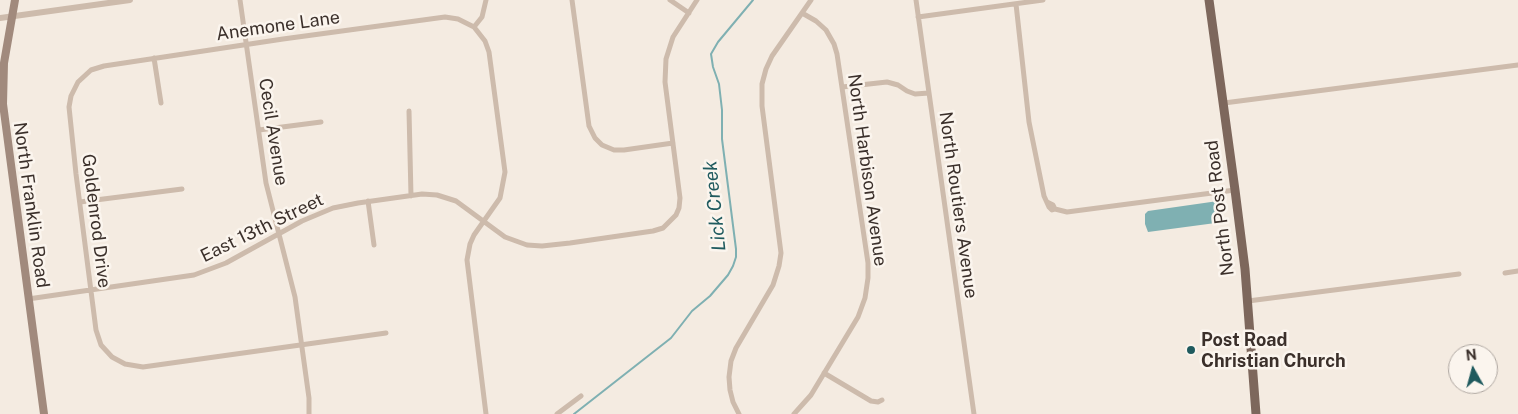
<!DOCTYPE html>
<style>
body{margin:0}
#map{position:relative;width:1518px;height:414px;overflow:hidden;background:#f4ebe1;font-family:"Public Sans",sans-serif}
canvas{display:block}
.north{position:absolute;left:1448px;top:344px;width:50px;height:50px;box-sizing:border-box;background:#fbf5ee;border:1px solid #aea6a0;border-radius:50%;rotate:353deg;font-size:14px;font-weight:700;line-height:20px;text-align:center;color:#3b302b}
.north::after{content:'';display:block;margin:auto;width:18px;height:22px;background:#1f5a5e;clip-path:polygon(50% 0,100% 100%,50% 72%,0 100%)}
</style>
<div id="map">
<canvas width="1518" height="414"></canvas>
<div class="north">N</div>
</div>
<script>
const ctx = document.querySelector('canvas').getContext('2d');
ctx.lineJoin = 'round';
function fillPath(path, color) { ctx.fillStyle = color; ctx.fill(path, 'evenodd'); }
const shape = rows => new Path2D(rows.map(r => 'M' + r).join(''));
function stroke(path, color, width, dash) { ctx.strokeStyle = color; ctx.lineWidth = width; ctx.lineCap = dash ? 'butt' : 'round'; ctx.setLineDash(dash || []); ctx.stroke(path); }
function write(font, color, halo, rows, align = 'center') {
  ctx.font = font + ' "Public Sans",sans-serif'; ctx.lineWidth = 5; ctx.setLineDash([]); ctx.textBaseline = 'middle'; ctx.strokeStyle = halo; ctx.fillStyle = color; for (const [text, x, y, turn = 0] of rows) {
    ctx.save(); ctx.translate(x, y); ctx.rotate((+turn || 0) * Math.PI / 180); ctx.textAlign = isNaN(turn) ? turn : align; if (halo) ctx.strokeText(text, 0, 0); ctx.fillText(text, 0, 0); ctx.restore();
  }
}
const water = shape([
 [1218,201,1223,209,1223,222,1148,232,1145,224,1145,214,1148,211]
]);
const stream = shape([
 [574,414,671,338,692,311,710,296,728,275,733,266,736,257,736,249,722,139,722,110,719,84,713,67,711,54,718,42,753,0]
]);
const minor = shape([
 [240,0,266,183,295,297,309,398,309,414],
 [572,0,589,126,595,138,602,145,614,150,624,150,673,143],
 [670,0,689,13],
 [916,0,974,414],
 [1016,4,1029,122,1044,196,1049,207,1052,210,1055,209,1053,205,1047,202],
 [918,17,1043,0],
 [474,27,482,17,486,0],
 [154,58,161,103],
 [842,87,887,82,898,85,907,91,915,94,929,93],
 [1224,103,1518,65],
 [409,111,411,196],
 [259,130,321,122],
 [368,201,374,245],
 [80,202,182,189],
 [1055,209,1067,212,1235,190],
 [1505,273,1518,271],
 [28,299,194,275,226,263,302,221,333,208,358,203,422,194,437,195,456,201,505,237,527,245,542,246,570,243,653,231,663,228,676,215,679,208,680,198,665,82,666,59,673,37,697,0],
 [1248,301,1459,274],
 [386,333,143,367,125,364,112,357,101,345,96,330,76,174,69,107,71,96,78,82,91,70,104,66,283,39,445,17,458,19,474,27,485,41,489,52,505,172,500,198,474,235,470,244,467,260,486,414],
 [824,373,871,401,878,402,882,400],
 [557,414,581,396],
 [739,414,733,402,730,390,729,377,731,361,736,348,773,285,779,266,781,253,762,106,762,84,766,69,772,56,811,0],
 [794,414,811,395,858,317,865,298,868,278,868,263,837,54,834,44,826,30,816,21,802,13]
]);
const tertiary = shape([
 [0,18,130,0]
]);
const secondary = shape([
 [15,0,4,63,3,104,44,414]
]);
const primary = shape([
 [1209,0,1235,190,1245,269,1256,414]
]);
const markers = [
 [1191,350,5,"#1f5a5e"]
];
const streetNames = [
 ["Anemone Lane",278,26,-8],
 ["Cecil Avenue",273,132,81],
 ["North Harbison Avenue",867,170,82],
 ["North Franklin Road",31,205,82],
 ["North Routiers Avenue",958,205,82],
 ["North Post Road",1220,208,-97],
 ["Goldenrod Drive",96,221,83],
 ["East 13th Street",262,228,-26]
];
const poiNames = [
 ["Post Road",1201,340],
 ["Christian Church",1201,361]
];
const waterNames = [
 ["Lick Creek",715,206,-96]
];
fillPath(water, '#7fb0b2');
stroke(stream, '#7fb0b2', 2);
stroke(minor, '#cdbbac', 5);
stroke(tertiary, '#cdbbac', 6);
stroke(secondary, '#a18a7d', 8);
stroke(primary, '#7d675c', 9);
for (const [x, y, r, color] of markers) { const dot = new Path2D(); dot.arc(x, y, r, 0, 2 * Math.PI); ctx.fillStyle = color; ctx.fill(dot); stroke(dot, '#fbf5ee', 2); }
write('18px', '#3b302b', '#fbf5ee', streetNames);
write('bold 18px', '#3b302b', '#fbf5ee', poiNames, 'left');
write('italic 19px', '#1f5a5e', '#fbf5ee', waterNames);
</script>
